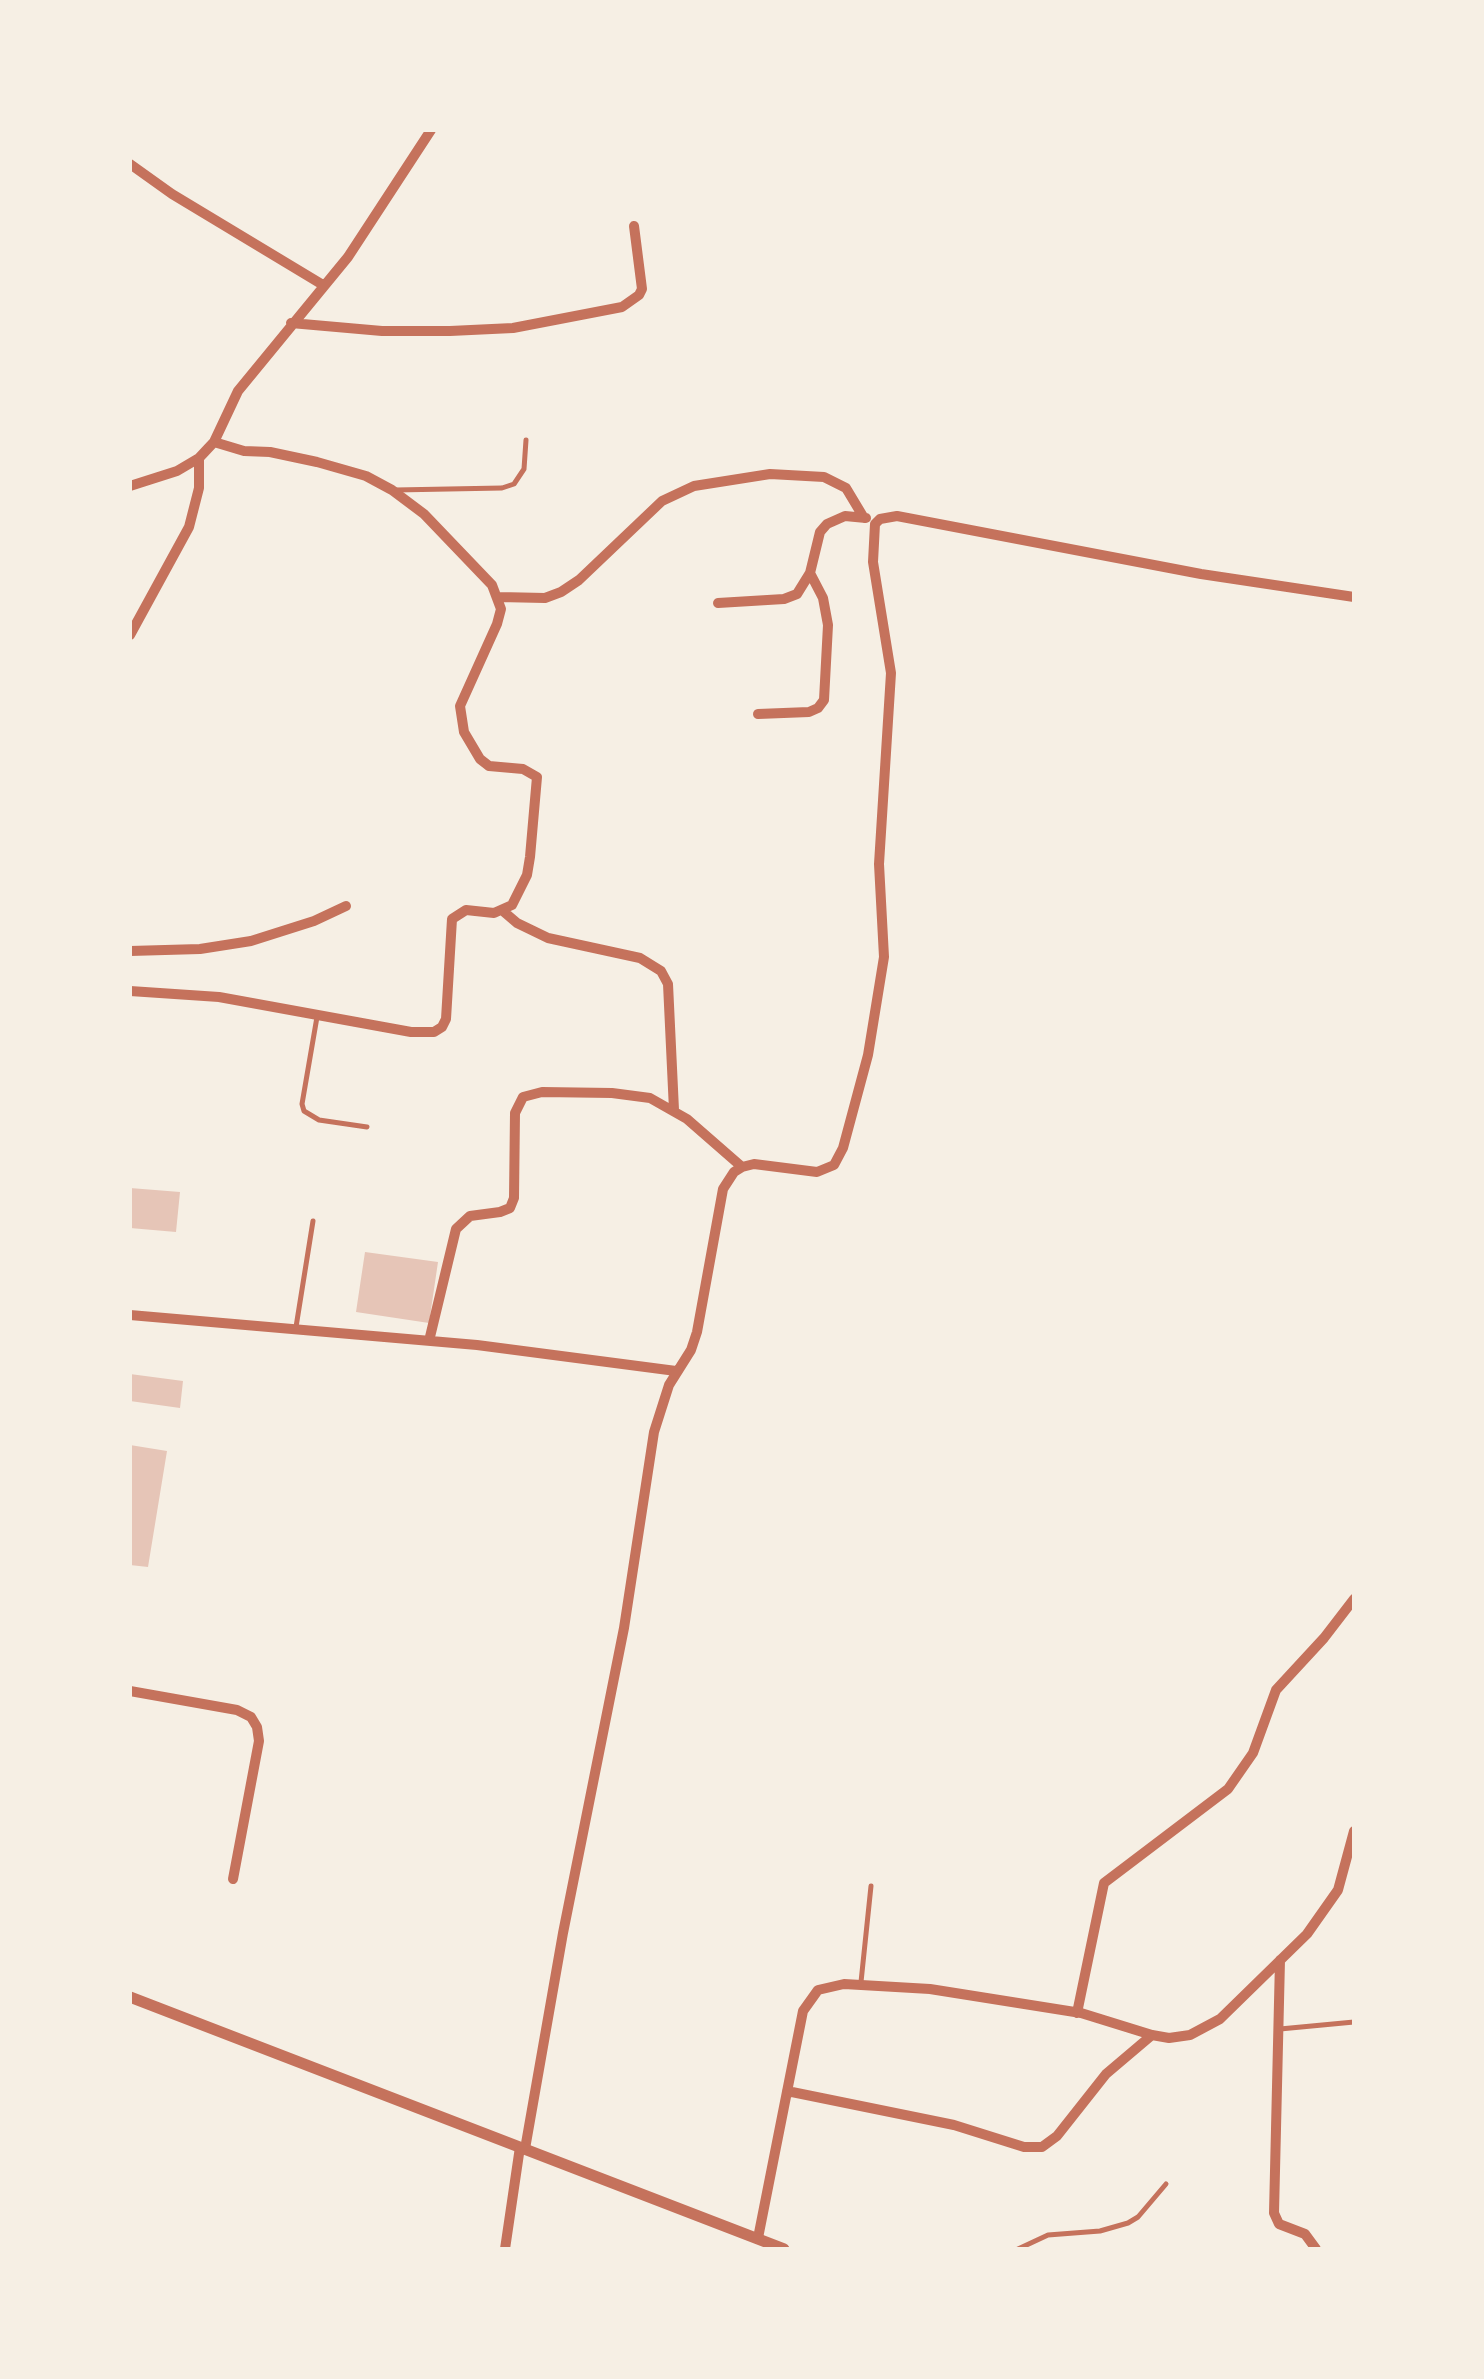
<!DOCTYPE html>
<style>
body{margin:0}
#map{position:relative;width:1484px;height:2379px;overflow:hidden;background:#f6efe4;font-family:"Titillium Web",sans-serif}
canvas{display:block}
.frame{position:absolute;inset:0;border:132px solid #f6efe4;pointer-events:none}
</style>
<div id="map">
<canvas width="1484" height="2379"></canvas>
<div class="frame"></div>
</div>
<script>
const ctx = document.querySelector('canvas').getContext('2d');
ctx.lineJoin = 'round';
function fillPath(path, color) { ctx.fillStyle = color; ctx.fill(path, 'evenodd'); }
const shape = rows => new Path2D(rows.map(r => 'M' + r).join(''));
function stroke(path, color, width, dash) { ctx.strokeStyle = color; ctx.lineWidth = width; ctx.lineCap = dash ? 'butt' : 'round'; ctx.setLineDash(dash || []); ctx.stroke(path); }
const building = shape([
 [130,1188,180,1192,176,1232,130,1228],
 [365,1252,438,1262,429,1323,356,1312],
 [130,1374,183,1381,180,1408,130,1401],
 [130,1445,167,1451,148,1567,130,1565]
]);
const service = shape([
 [395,490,502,488,514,484,524,469,526,440],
 [317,1017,302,1104,304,1111,319,1120,367,1127],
 [296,1327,313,1221],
 [861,1982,871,1886],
 [1280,2029,1354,2022],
 [1018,2249,1048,2235,1100,2231,1128,2223,1138,2217,1166,2184]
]);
const minor = shape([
 [130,164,172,194,323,285],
 [291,323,382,331,450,331,513,328,622,307,639,295,642,289,634,226],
 [130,486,177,471,199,458,214,442,238,391,348,257,431,130],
 [499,597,545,598,561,592,579,580,662,501,694,486,770,474,824,477,846,488,864,518],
 [718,603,784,599,797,594,810,573,820,532,827,524,845,516,866,518],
 [130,635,189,527,199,488,199,458],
 [758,714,809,712,818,708,824,700,828,625,823,598,810,573],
 [503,911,517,923,548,938,640,958,661,971,668,984,674,1110],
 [130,951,200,949,251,941,314,921,346,906],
 [130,991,219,997,411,1032,434,1032,442,1027,446,1019,452,919,466,910,494,913,512,905,527,875,530,857,537,777,523,769,489,766,480,759,464,732,460,706,497,624,501,609,492,585,424,514,392,490,366,476,317,462,270,452,244,451,214,442],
 [130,1315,477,1345,676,1371],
 [429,1341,456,1229,470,1216,500,1212,510,1208,514,1198,515,1113,523,1097,542,1092,612,1093,650,1098,687,1119,742,1167],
 [130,1691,237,1710,251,1717,257,1727,259,1741,233,1879],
 [1280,1960,1274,2213,1279,2224,1305,2234,1316,2249],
 [1077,2013,1104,1883,1228,1789,1253,1753,1276,1690,1324,1638,1354,1599],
 [787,2091,954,2125,1024,2147,1042,2147,1057,2136,1106,2074,1152,2035],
 [525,2149,563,1933,624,1628,654,1432,669,1385,691,1350,697,1332,723,1189,734,1172,742,1167,754,1164,817,1172,834,1165,843,1148,868,1055,884,957,879,864,891,673,873,562,875,524,880,519,897,516,1201,574,1354,597],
 [758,2238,803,2011,818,1990,844,1984,930,1989,1081,2013,1152,2035,1169,2038,1190,2035,1220,2019,1307,1934,1338,1890,1354,1831],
 [505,2249,520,2147]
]);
const tertiary = shape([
 [130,1997,784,2249]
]);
fillPath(building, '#e6c5b7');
stroke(service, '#c5725c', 5);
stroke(minor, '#c5725c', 10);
stroke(tertiary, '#c5725c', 11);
</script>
